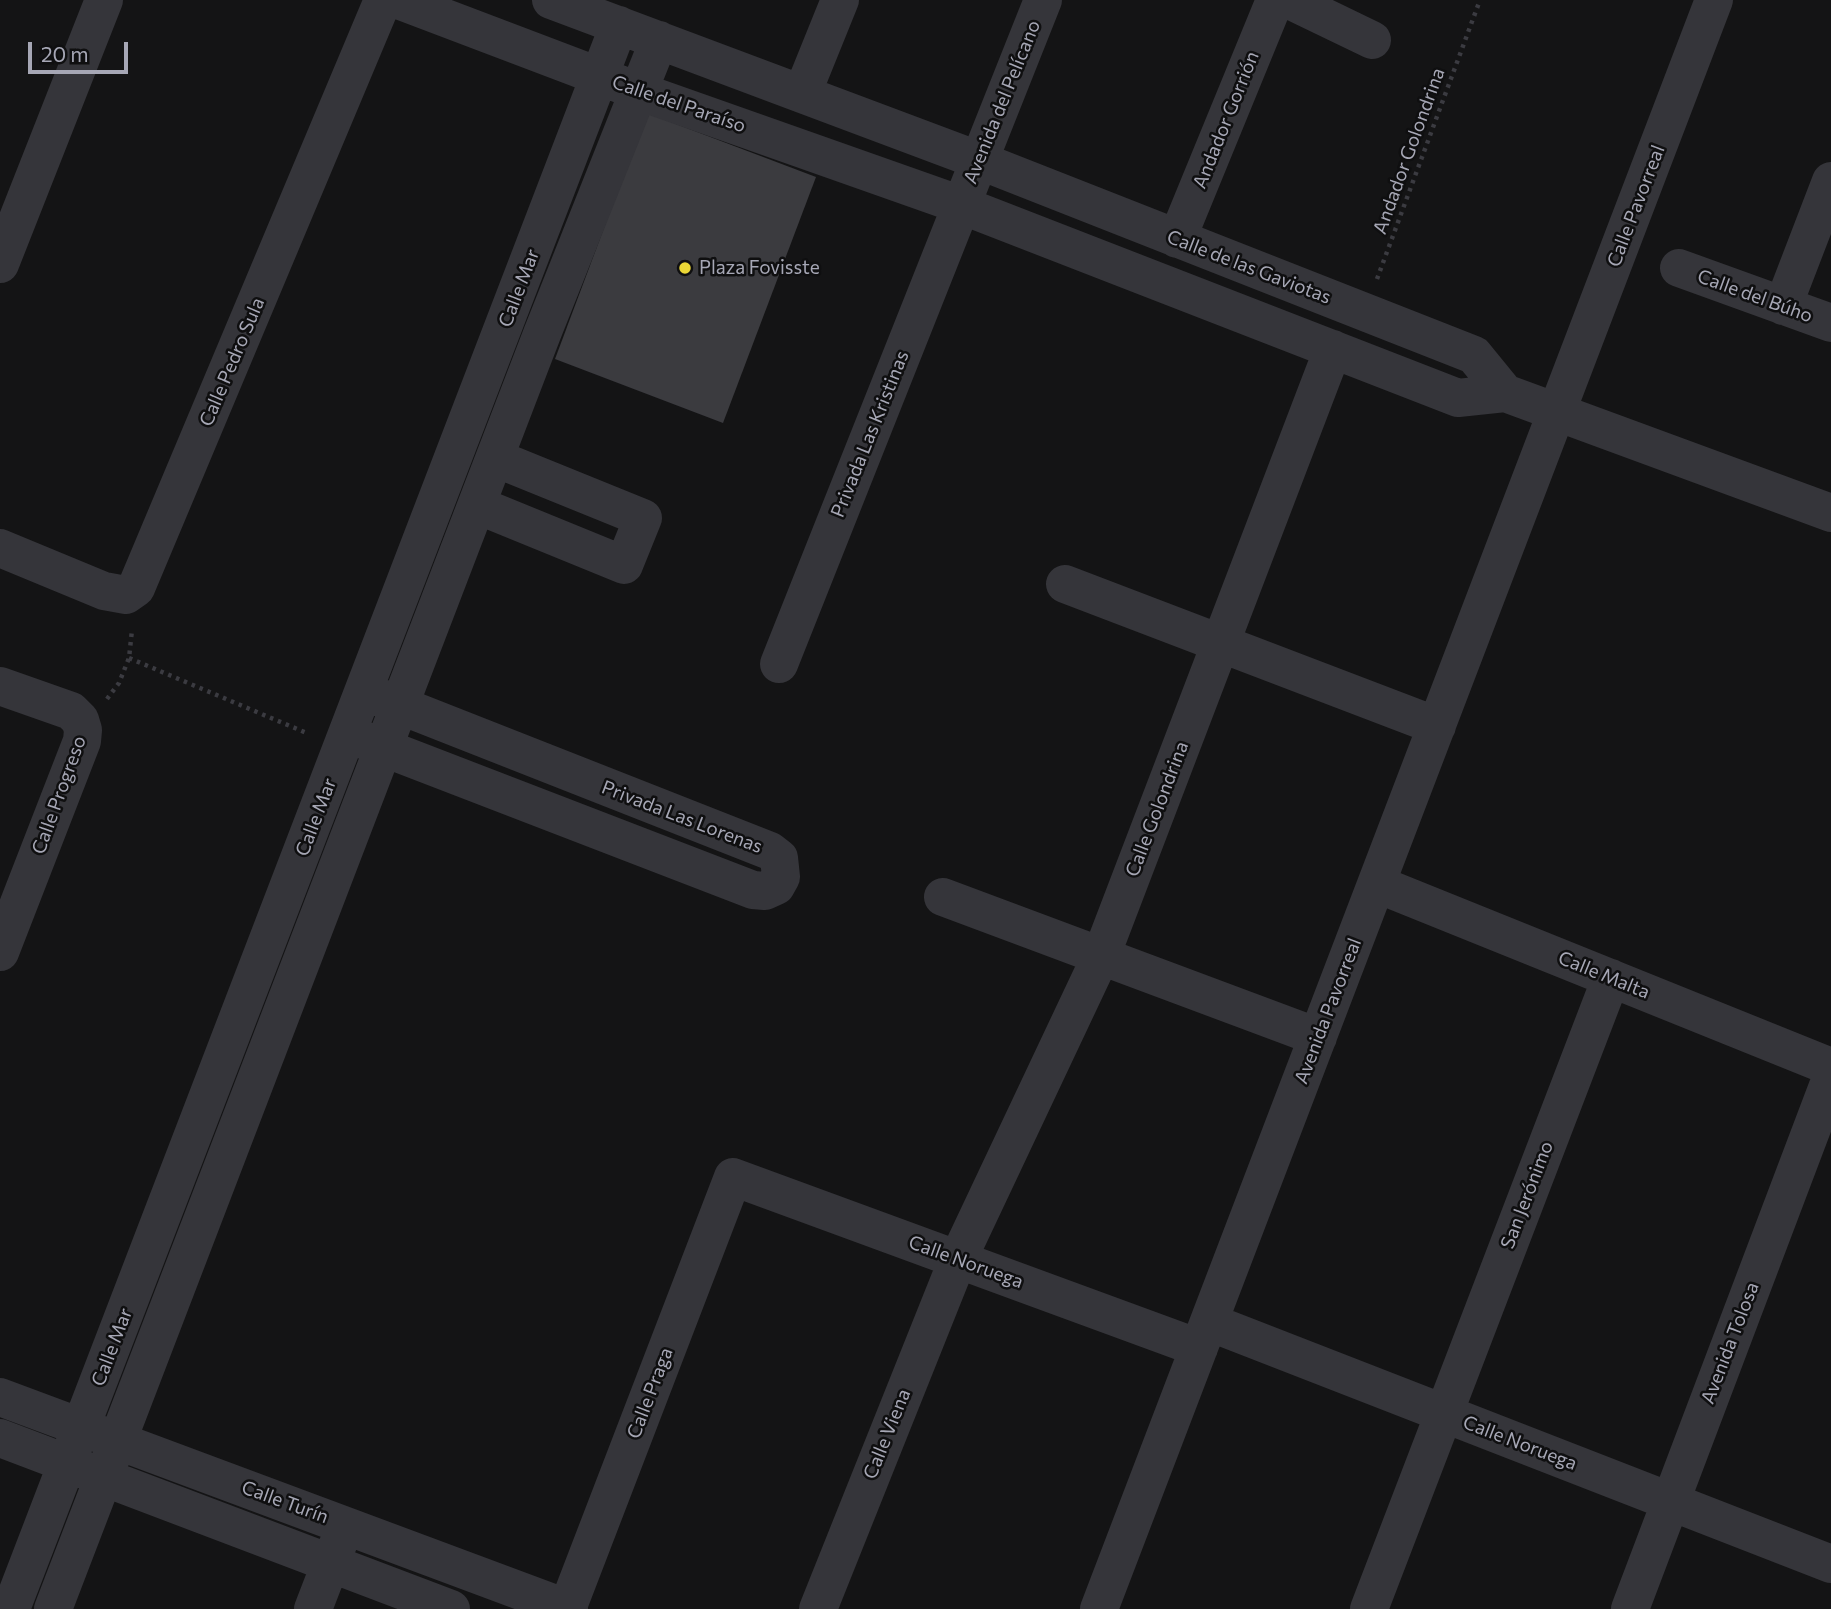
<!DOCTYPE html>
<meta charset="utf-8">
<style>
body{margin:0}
#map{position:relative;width:1831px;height:1609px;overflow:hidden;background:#141415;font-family:Commissioner,sans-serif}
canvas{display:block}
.scale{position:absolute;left:28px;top:42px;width:100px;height:32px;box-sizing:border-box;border:4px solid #a6a7b5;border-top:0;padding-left:9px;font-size:21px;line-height:24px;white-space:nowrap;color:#a6a7b5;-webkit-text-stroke:5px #0f0f10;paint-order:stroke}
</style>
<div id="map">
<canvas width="1831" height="1609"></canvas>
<div class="scale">20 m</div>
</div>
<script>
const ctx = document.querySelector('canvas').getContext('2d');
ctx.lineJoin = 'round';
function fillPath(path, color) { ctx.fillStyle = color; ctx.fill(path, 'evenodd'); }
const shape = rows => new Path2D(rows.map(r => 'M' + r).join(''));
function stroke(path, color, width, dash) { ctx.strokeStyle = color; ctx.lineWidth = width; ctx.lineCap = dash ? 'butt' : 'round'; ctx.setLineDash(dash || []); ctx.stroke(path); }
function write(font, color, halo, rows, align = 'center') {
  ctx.font = font + ' Commissioner,sans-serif'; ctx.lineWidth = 5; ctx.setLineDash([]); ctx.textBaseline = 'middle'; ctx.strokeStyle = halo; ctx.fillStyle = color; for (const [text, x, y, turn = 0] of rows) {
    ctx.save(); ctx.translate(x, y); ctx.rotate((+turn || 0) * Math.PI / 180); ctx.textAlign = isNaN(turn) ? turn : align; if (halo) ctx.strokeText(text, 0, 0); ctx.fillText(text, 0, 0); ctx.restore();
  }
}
const building = shape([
 [647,113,816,177,723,423,555,359]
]);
const path = shape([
 [1377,279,1480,0],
 [129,658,309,734],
 [107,699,119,683,129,658,132,630]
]);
const minor = shape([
 [398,0,638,91,961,205,1458,398,1505,393,1831,513],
 [551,0,978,160,1474,355,1505,393],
 [1289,0,1372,40],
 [802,94,840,0],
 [1177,239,1275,0],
 [0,264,104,0],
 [1679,268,1831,323],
 [1783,306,1831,181],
 [477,505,624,565,643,518,495,458],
 [0,548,104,591,126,595,136,588,383,0],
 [1065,584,1437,726],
 [779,664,1043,0],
 [0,686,71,711,80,720,83,730,82,741,0,952],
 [361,739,753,890,765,891,776,886,781,877,779,858,770,851,376,696],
 [1377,884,1831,1067],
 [943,897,1318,1037],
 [1209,1322,1831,1564],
 [0,1397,569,1609],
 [0,1438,451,1609],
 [11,1609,619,25],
 [53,1609,542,334,659,40],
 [313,1609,340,1539],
 [567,1609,733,1177,1199,1348],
 [818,1609,958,1259,1101,956,1333,349],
 [1099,1609,1714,0],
 [1369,1609,1611,978],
 [1630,1609,1831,1078]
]);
const markers = [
 [685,268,7,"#ebd736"]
];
const streetNames = [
 ["Avenida del Pelícano",1002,102,-68],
 ["Calle del Paraíso",679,104,19],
 ["Andador Gorrión",1226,120,-68],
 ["Andador Golondrina",1409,151,-70],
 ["Calle Pavorreal",1636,206,-69],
 ["Calle de las Gaviotas",1249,267,21],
 ["Calle Mar",519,288,-69],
 ["Calle del Búho",1755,296,20],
 ["Calle Pedro Sula",232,362,-67],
 ["Privada Las Kristinas",870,434,-68],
 ["Calle Progreso",59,795,-70],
 ["Calle Golondrina",1157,809,-69],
 ["Calle Mar",316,817,-69],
 ["Privada Las Lorenas",682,817,21],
 ["Calle Malta",1604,975,22],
 ["Avenida Pavorreal",1328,1011,-69],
 ["San Jerónimo",1527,1195,-69],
 ["Calle Noruega",966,1262,20],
 ["Avenida Tolosa",1730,1343,-69],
 ["Calle Mar",112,1347,-69],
 ["Calle Praga",650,1393,-69],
 ["Calle Viena",887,1434,-68],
 ["Calle Noruega",1520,1443,21],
 ["Calle Turín",285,1502,20]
];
const poiNames = [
 ["Plaza Fovisste",699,268]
];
fillPath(building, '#3b3b3f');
stroke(path, '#3b3b41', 4.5, [3.5, 5]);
stroke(minor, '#35353a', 38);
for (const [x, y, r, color] of markers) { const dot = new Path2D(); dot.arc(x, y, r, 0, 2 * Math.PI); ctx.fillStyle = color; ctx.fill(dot); stroke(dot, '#0f0f10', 2.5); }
write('19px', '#a6a7b5', '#0f0f10', streetNames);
write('19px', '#a6a7b5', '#0f0f10', poiNames, 'left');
</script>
